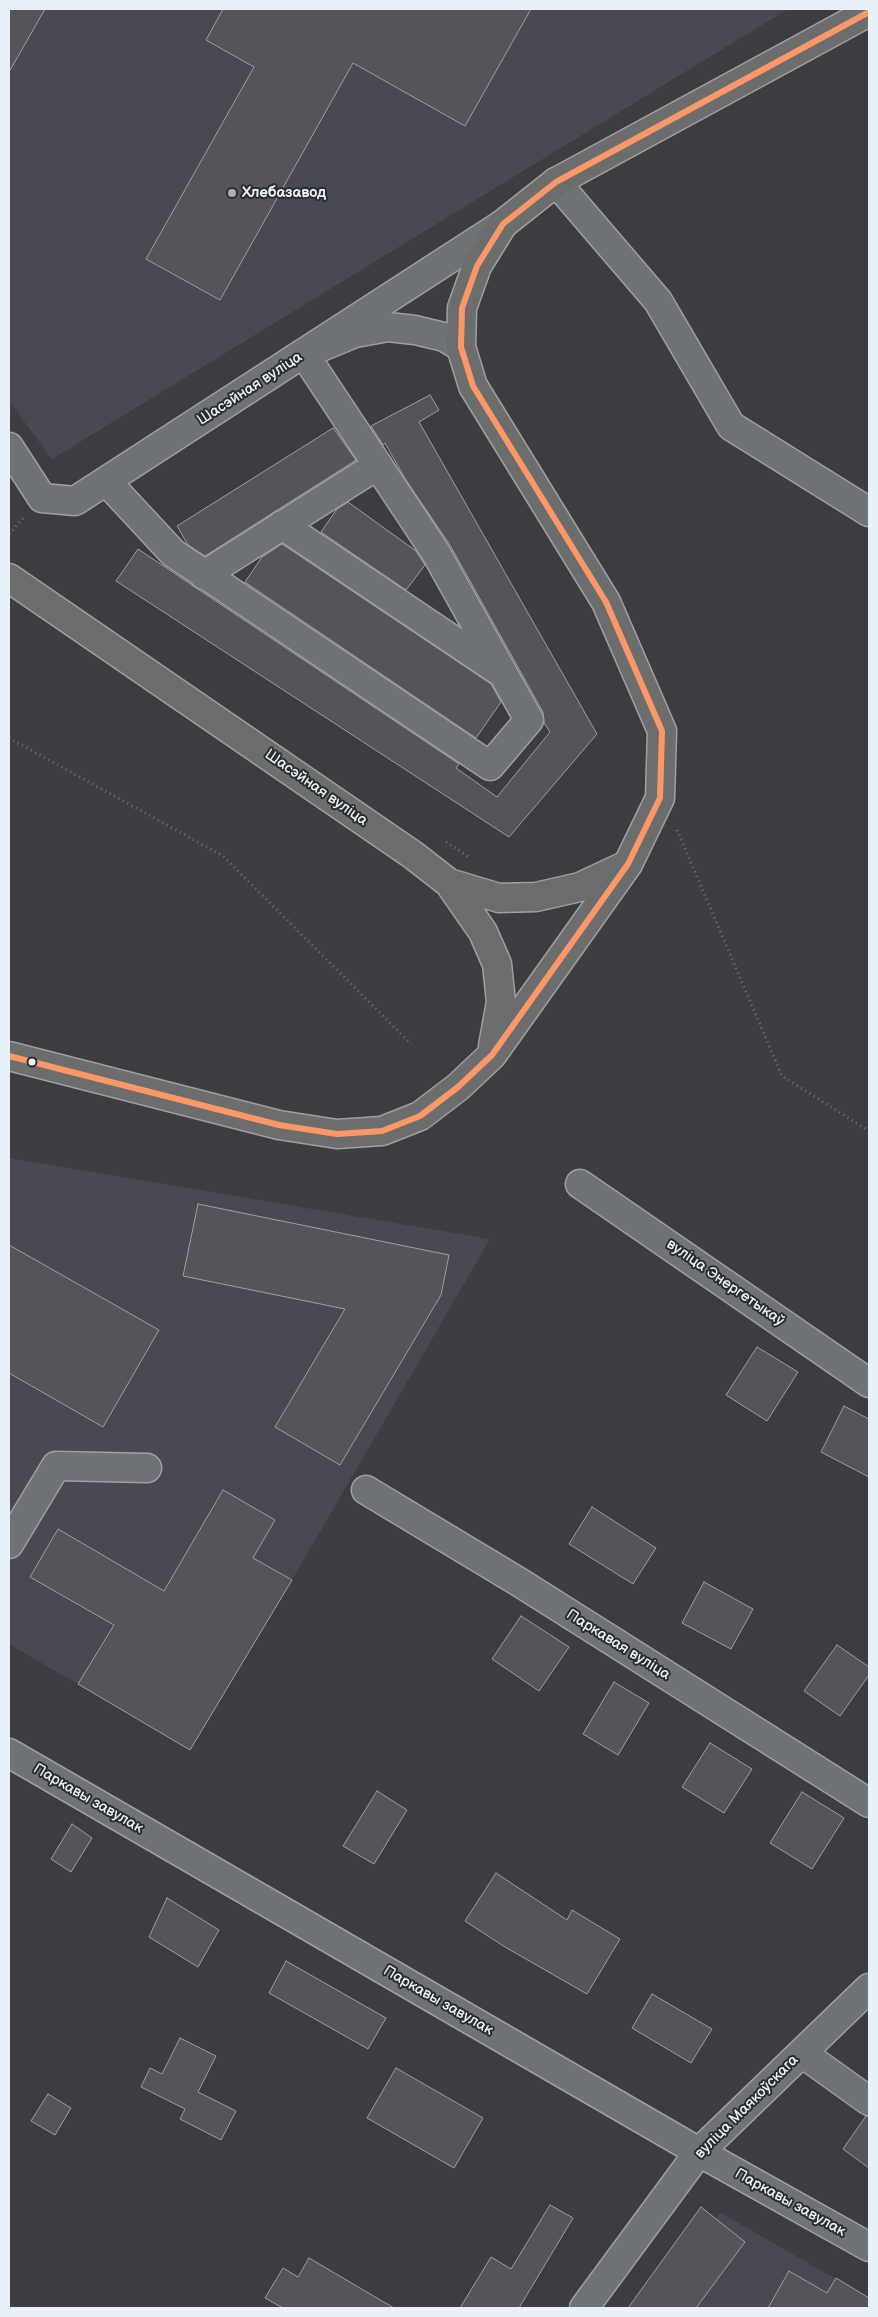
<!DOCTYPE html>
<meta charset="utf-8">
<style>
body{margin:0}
#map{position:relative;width:878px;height:2317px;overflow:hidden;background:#3d3d41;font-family:"Balsamiq Sans",sans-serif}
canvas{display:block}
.frame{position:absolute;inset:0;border:10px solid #e8f1f8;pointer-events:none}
</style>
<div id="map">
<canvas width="878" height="2317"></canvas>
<div class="frame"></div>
</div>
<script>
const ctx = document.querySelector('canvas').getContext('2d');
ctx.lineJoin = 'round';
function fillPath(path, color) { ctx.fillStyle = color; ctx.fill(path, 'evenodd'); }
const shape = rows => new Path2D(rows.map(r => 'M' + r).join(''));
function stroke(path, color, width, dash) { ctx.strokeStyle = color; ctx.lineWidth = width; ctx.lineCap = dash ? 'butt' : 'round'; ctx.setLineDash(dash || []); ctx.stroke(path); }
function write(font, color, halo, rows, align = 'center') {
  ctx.font = font + ' "Balsamiq Sans",sans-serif'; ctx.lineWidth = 4; ctx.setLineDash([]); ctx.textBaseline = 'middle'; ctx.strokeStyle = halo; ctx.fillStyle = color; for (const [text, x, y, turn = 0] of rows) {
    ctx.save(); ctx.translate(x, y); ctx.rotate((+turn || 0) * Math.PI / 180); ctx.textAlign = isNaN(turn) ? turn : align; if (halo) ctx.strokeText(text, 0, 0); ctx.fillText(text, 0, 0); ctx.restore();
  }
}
const built = shape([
 [9,9,788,9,52,459,9,401],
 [9,1158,490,1239,292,1580,190,1750,9,1644],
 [721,2213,869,2298,869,2308,643,2308]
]);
const building = shape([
 [9,9,45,9,9,72,9,9],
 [223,9,531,9,465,126,353,63,220,300,146,259,254,67,206,40,223,9],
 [430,395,439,410,419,422,597,734,509,837,116,581,138,549,459,764,456,768,497,797,550,732,544,723,543,712,450,545,406,480,385,443,383,445,371,426,430,395],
 [333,428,356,460,205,556,188,545,177,526,333,428],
 [348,502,416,551,425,565,406,590,321,532,337,509,348,502],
 [282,544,491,684,501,702,476,738,245,582,262,557,282,544],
 [198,1204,449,1255,441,1295,340,1465,275,1427,345,1309,183,1276,198,1204],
 [9,1245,159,1330,103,1427,9,1373,9,1245],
 [757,1347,798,1372,767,1421,726,1395,757,1347],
 [844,1406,869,1419,869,1477,821,1452,844,1406],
 [223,1490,275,1520,253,1558,292,1580,190,1750,78,1684,114,1625,30,1577,58,1529,164,1591,223,1490],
 [592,1507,656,1548,633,1584,569,1544,592,1507],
 [704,1582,753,1609,731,1649,682,1623,704,1582],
 [521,1616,569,1647,539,1691,492,1659,521,1616],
 [837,1645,869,1667,869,1675,840,1716,804,1691,837,1645],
 [614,1682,649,1703,618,1755,583,1734,614,1682],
 [710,1743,752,1769,724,1813,682,1787,710,1743],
 [377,1791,407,1810,374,1864,343,1846,377,1791],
 [802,1792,844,1818,812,1869,770,1843,802,1792],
 [72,1824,92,1838,71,1872,51,1859,72,1824],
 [496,1873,567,1920,572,1910,620,1939,587,1994,505,1947,465,1921,496,1873],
 [167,1898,219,1930,198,1967,149,1937,167,1898],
 [286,1961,386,2018,368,2049,269,1993,286,1961],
 [652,1994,712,2029,691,2063,632,2028,652,1994],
 [180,2038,216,2056,198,2092,236,2111,221,2140,180,2119,185,2109,141,2087,150,2068,162,2074,180,2038],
 [396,2068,483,2118,454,2168,367,2118,396,2068],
 [48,2094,71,2108,55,2135,31,2121,48,2094],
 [866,2116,869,2116,869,2168,843,2149,866,2116],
 [550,2205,573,2218,519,2308,460,2308,491,2257,511,2269,550,2205],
 [701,2207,745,2242,696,2308,628,2308,701,2207],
 [309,2258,394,2308,283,2308,265,2298,283,2268,298,2277,309,2258],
 [789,2271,827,2293,836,2278,869,2298,869,2308,768,2308,789,2271]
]);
const path = shape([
 [9,534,23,518],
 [9,738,223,856,411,1044],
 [677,830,782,1076,869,1131],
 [446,842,470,858]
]);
const minor = shape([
 [556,182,658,301,731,426,869,512],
 [9,447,42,498,75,501,503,224],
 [107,482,173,553,490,766,529,720,436,553,304,354,355,333,388,327,415,330,444,337,461,347],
 [282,525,499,671],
 [204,575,378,465],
 [580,1184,869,1383],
 [366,1490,519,1582,869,1803],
 [9,1544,56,1466,147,1468],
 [9,1753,699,2152,869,2247],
 [802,2053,869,2101],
 [584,2308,699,2152,869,1988]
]);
const major = shape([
 [9,578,413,855,449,883,483,932,497,964,501,1002,493,1046],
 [449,883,499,898,536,897,580,887,627,865],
 [9,1056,279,1125,337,1134,382,1131,420,1116,458,1087,492,1055,628,864,660,798,662,731,606,602,473,386,461,347,462,308,477,266,503,224,556,182,869,12]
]);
const bus1 = shape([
 [9,1056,279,1125,337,1134,382,1131,420,1116,458,1087,492,1055,628,864,660,798,662,731,606,602,473,386,461,347,462,308,477,266,503,224,556,182,869,12]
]);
const markers = [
 [232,193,5,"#acb2b8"],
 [32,1062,4.5,"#e8f1f8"]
];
const poiNames = [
 ["Хлебазавод",242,193]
];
const streetNames = [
 ["Шасэйная вуліца",250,389,-33],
 ["Шасэйная вуліца",316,788,35],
 ["вуліца Энергетыкаў",725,1283,35],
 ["Паркавая вуліца",618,1645,32],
 ["Паркавы завулак",88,1799,30],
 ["Паркавы завулак",438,2001,30],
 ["вуліца Маякоўскага",747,2107,-45],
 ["Паркавы завулак",790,2203,29]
];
fillPath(built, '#4a4951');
fillPath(building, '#555459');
stroke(building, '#9e9fa3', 1);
stroke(minor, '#9e9fa3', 31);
stroke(major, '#9e9fa3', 31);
stroke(path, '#707273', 3, [1, 4]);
stroke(minor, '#6f7376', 28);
stroke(major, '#6c6e6d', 28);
stroke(bus1, '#fc9868', 6);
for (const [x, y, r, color] of markers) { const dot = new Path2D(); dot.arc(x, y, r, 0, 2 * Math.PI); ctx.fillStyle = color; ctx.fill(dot); stroke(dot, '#2a2d2e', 2); }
write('bold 15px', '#e8f1f8', '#2a2d2e', poiNames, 'left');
write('15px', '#e8f1f8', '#2a2d2e', streetNames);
</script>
